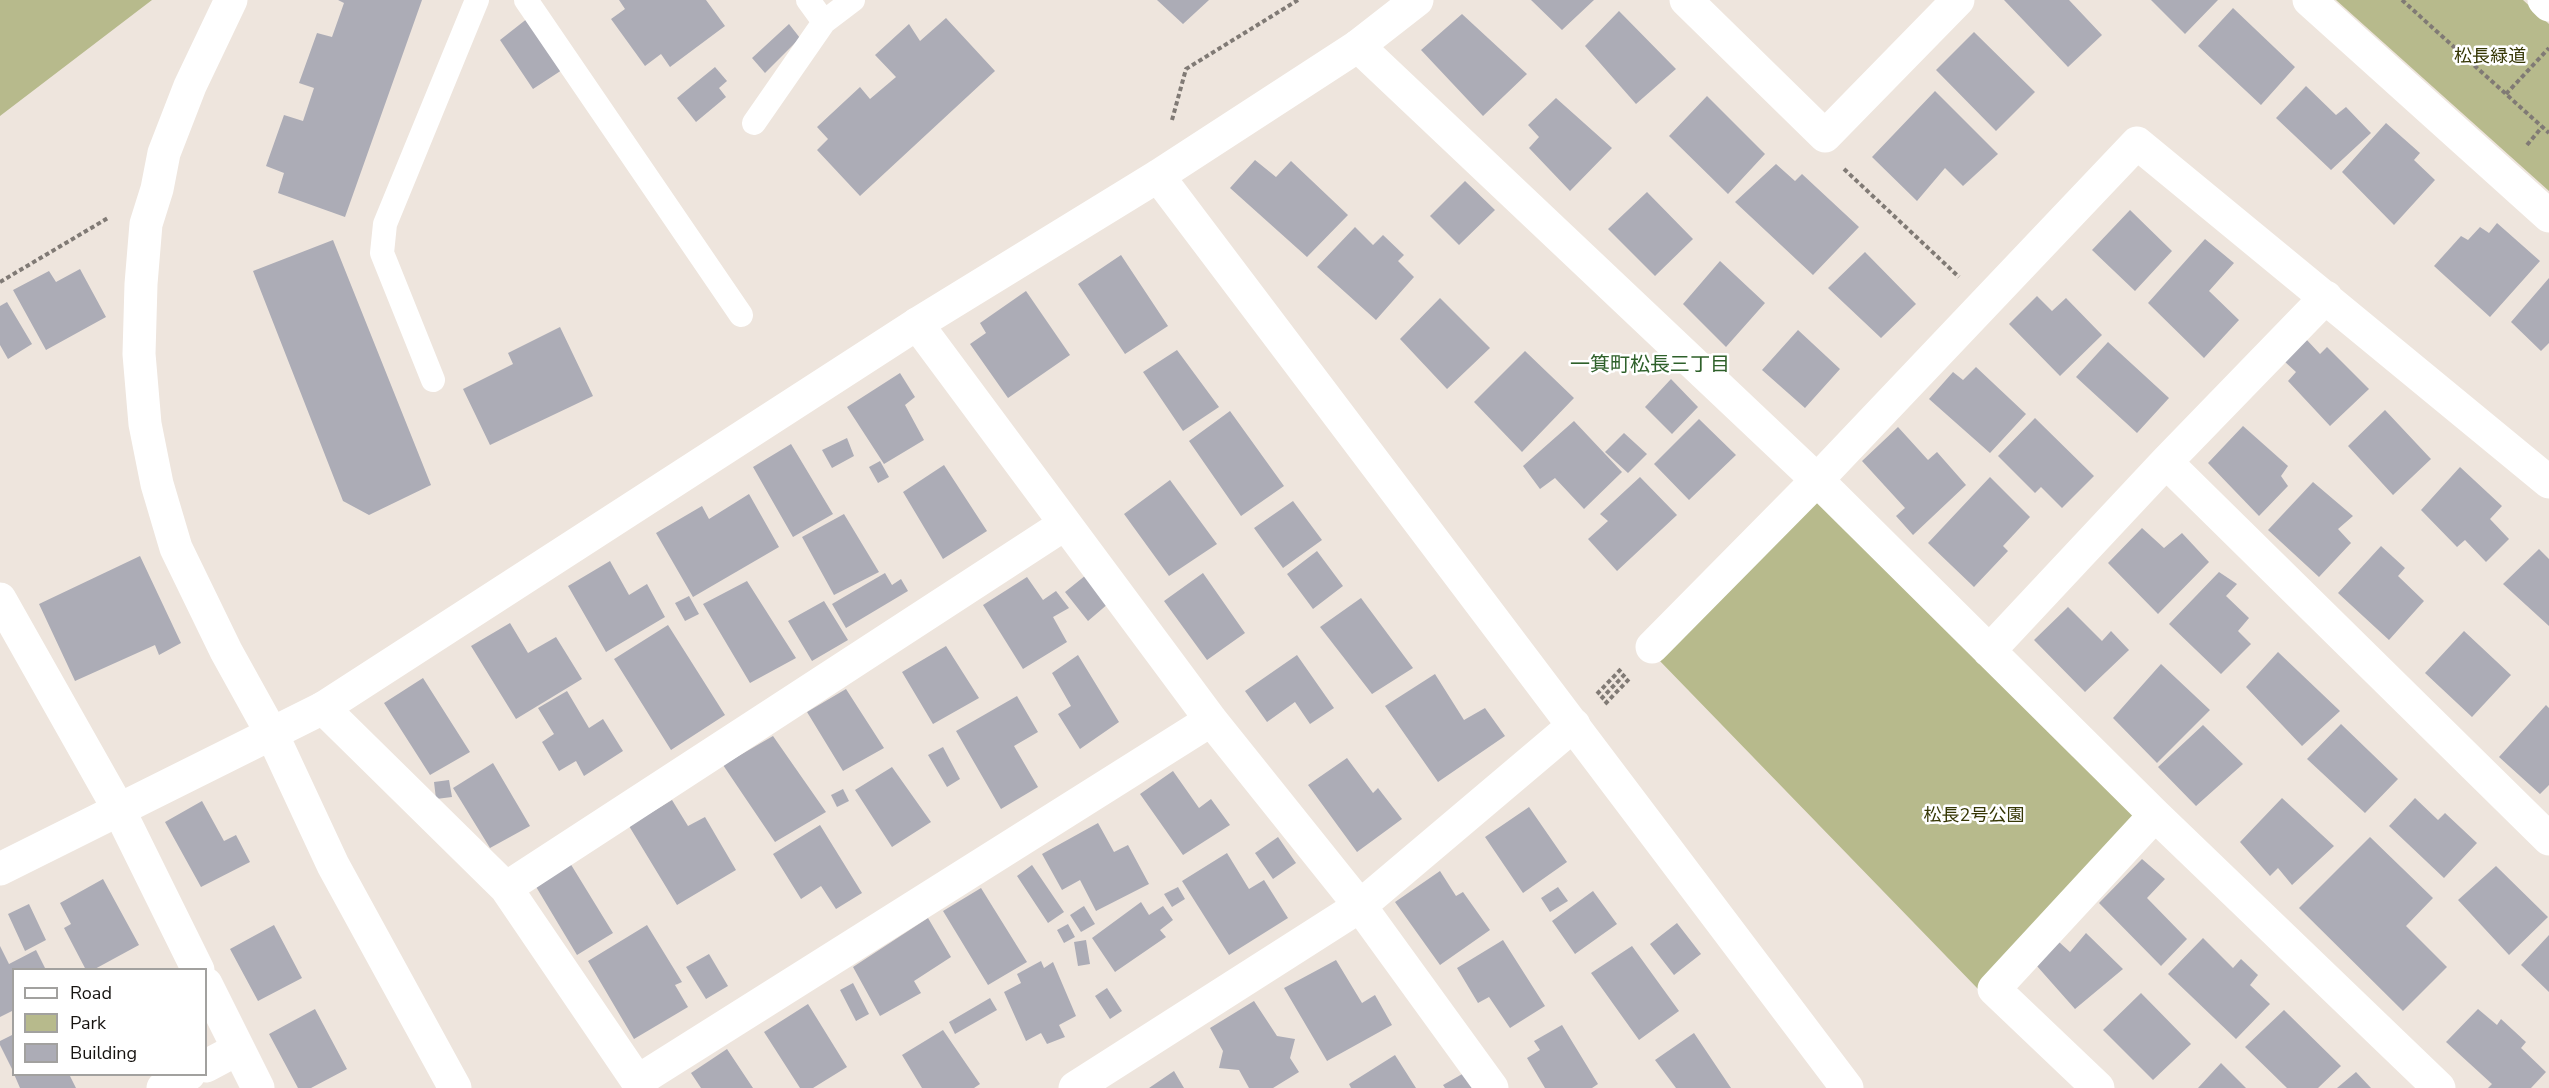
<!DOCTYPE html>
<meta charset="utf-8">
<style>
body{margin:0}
#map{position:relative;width:2549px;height:1088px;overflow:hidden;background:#eee5dd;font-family:"Nunito Sans",sans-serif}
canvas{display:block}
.legend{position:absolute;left:12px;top:968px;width:195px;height:108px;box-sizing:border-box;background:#fff;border:2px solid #a2a19f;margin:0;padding:8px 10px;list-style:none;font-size:18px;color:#161310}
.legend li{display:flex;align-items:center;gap:12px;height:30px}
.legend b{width:30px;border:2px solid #a2a19f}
</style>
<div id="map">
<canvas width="2549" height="1088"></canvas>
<ul class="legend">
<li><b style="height:8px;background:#fff"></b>Road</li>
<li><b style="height:16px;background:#b7ba8c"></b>Park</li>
<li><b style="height:16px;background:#acacb6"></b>Building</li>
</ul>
</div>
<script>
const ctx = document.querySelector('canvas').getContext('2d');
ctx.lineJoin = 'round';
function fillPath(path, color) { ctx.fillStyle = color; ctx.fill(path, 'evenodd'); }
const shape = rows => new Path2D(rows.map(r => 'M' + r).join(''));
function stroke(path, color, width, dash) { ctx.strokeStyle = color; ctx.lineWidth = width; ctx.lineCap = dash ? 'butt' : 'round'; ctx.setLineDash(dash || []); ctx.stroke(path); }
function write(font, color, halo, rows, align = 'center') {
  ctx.font = font + ' "Nunito Sans","Noto Sans JP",sans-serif'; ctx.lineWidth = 5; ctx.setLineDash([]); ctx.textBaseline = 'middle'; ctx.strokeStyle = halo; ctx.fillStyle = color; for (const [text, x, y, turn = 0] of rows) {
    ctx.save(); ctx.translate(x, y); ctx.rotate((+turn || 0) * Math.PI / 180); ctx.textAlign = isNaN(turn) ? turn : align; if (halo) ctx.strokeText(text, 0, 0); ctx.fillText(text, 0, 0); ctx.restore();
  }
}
const green = shape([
 [0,0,152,0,0,116],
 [2336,0,2523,0,2549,24,2549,191],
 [1816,496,2139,815,1978,989,1657,658]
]);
const building = shape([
 [338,0,422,0,345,217,278,193,284,173,266,166,284,115,303,121,314,88,299,83,317,33,332,37,344,3],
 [619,0,706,0,725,26,670,67,661,54,645,66,611,19,625,9],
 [1157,0,1209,0,1183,24],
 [1531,0,1594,0,1562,30],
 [2004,0,2069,0,2102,35,2068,67],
 [2151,0,2218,0,2185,34],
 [2233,8,2295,67,2261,105,2198,46],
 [1619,11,1676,69,1636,104,1585,46],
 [1462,14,1527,74,1483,116,1421,50],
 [528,18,562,70,533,89,500,40],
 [946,18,995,71,860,196,817,150,828,139,817,127,860,87,870,99,896,77,875,55,909,24,920,41],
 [789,24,800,38,765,73,752,58],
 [1974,32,2035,92,1996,131,1936,70],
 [715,67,727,81,719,88,726,97,696,122,677,98],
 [2306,86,2336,115,2346,107,2371,133,2331,170,2276,118],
 [1935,91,1998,154,1963,186,1945,168,1917,201,1872,157],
 [1707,96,1765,154,1728,194,1669,136],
 [1556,98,1612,148,1570,191,1529,148,1539,137,1528,125],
 [2386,123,2420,153,2414,160,2435,180,2394,225,2342,172],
 [1255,160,1276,177,1291,161,1348,215,1307,257,1230,188],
 [1776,164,1795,181,1802,174,1859,227,1813,275,1735,202],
 [1465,181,1495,210,1459,245,1430,216],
 [1647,192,1693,239,1655,276,1608,229],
 [2130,210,2172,251,2135,291,2092,250],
 [2497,223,2540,261,2490,317,2434,266,2461,236,2468,240,2480,227,2489,233],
 [1355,227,1373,245,1383,235,1404,255,1398,261,1414,277,1376,320,1317,267],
 [2205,239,2234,263,2209,291,2239,320,2204,358,2148,303],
 [333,240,431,485,369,515,343,501,253,271],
 [1865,252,1916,304,1881,338,1828,288],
 [1121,255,1168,326,1125,354,1078,284],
 [1720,261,1765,303,1726,347,1683,304],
 [80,269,106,317,46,350,13,290,49,271,56,282],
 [2549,278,2549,343,2541,351,2511,322],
 [1026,291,1070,355,1008,398,970,344,986,333,980,323],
 [2037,296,2052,311,2066,298,2102,335,2060,376,2009,324],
 [1440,298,1490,348,1447,389,1400,339],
 [7,302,32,344,8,359,0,345,0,306],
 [560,327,593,396,490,445,463,389,513,364,508,353],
 [1798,330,1840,369,1805,408,1762,370],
 [2306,339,2320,354,2327,347,2369,389,2330,426,2288,381,2296,372,2284,361],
 [2108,342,2169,398,2137,433,2076,377],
 [1177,350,1219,407,1183,431,1143,372],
 [1525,351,1574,398,1522,452,1474,402],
 [1976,367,2026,414,1990,453,1929,399,1953,372,1963,380],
 [900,373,915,397,905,405,924,440,884,464,847,407],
 [1671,379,1698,407,1672,434,1645,407],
 [2385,410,2431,459,2393,495,2348,446],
 [1230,411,1284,486,1241,516,1189,441],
 [2035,418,2094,476,2062,508,2041,487,2035,493,1998,456],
 [1699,419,1736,455,1689,500,1654,464],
 [1574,421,1622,472,1584,509,1555,478,1540,489,1523,466],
 [2243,426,2288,466,2281,476,2288,486,2259,516,2208,463],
 [1898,427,1928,460,1937,452,1966,485,1913,535,1896,516,1905,508,1862,461],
 [1624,433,1647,454,1628,473,1605,452],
 [847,438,854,456,832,468,822,450],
 [791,444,833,514,793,537,753,467],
 [880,461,889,477,878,483,869,467],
 [944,465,987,531,943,559,903,492],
 [2460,467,2502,506,2490,519,2509,539,2486,562,2465,540,2457,547,2421,510],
 [1640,477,1677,515,1617,571,1588,539,1608,521,1600,514],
 [1990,477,2030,517,2003,546,2008,551,1974,587,1928,543],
 [1170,480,1217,544,1169,576,1124,514],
 [2313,482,2353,516,2338,529,2351,543,2319,577,2268,530],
 [749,494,779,547,693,597,656,533,702,506,709,519],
 [1293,501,1322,540,1283,568,1254,528],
 [844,514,879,572,834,595,802,537],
 [2142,528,2164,548,2182,533,2209,562,2158,614,2108,563],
 [2381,546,2405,568,2398,576,2424,601,2389,640,2338,593],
 [2539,549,2549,559,2549,626,2503,584],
 [1317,551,1343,586,1313,609,1287,574],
 [140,556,181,643,159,655,155,645,75,681,39,604],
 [610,561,629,595,647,584,665,617,606,652,568,586],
 [2219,572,2237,584,2226,596,2249,618,2238,631,2251,644,2221,674,2169,624],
 [885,573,892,585,901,579,908,591,846,628,832,604],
 [1203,573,1245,633,1207,660,1164,601],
 [1086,575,1109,603,1088,621,1065,592],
 [1027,577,1043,600,1056,591,1069,608,1053,617,1067,642,1023,669,983,605],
 [747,581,796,658,750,683,703,604],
 [689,596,699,614,685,621,675,603],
 [1361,598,1413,668,1372,694,1320,627],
 [824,601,848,640,812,661,788,621],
 [2068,607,2102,641,2111,631,2129,650,2085,692,2034,640],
 [510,623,528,653,556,637,582,679,516,719,471,646],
 [668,625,725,715,671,750,614,659],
 [2464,631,2511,675,2472,717,2425,673],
 [946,646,979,698,933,724,902,672],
 [2278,652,2340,711,2302,746,2246,687],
 [1078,655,1119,722,1080,749,1058,714,1071,706,1052,673],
 [1297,655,1334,708,1310,724,1295,702,1267,722,1245,691],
 [2161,664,2210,710,2157,763,2113,718],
 [1435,674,1464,720,1485,708,1505,736,1438,782,1385,706],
 [423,678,470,752,430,775,384,703],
 [846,689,884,748,843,771,807,712],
 [567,691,589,728,603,719,623,751,584,776,576,761,559,771,542,742,554,734,538,708],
 [1017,696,1038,732,1014,746,1038,787,1001,809,956,731],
 [2546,705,2549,708,2549,785,2540,794,2499,757],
 [2341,724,2398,779,2365,813,2307,759],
 [2203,725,2243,764,2196,806,2158,767],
 [773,736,826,812,775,842,723,765],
 [943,747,960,779,947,787,928,755],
 [1347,758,1373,793,1378,788,1402,819,1357,852,1308,785],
 [493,763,530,826,490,848,453,788],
 [892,767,931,822,892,847,855,790],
 [1173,771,1199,808,1211,799,1230,825,1183,855,1140,794],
 [449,780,452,797,436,799,434,782],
 [843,789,849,801,837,807,831,795],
 [2282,798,2334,846,2292,885,2278,868,2270,876,2240,842],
 [2415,798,2438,820,2445,813,2477,843,2444,878,2389,826],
 [672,800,688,826,705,817,736,870,677,905,629,826],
 [202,801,224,841,236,835,250,862,201,887,165,822],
 [1529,807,1567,862,1523,893,1485,837],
 [1098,823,1114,852,1128,845,1149,884,1096,911,1080,880,1062,890,1042,854],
 [820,825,862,893,836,909,821,886,801,899,773,854],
 [1278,837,1296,863,1273,879,1255,853],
 [2370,837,2433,898,2406,926,2447,967,2403,1011,2299,908],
 [1227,853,1249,889,1264,880,1288,918,1229,955,1182,881],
 [2142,859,2165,879,2147,898,2187,939,2161,966,2099,903],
 [570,863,613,933,577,955,535,885],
 [1032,865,1064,912,1048,923,1017,876],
 [2496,866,2548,917,2509,955,2458,900],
 [1440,871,1456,896,1463,892,1490,930,1440,965,1395,902],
 [103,879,139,945,93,970,86,970,64,928,71,924,60,903],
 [1178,887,1185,899,1172,907,1164,894],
 [1558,887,1568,901,1550,912,1541,898],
 [981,888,1027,962,988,985,943,911],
 [1593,891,1617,924,1575,954,1552,921],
 [1141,902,1149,915,1163,906,1173,920,1160,930,1166,937,1115,972,1092,938],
 [29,904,46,940,25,951,8,914],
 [1084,906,1095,924,1081,932,1070,915],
 [928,918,951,957,914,981,921,993,880,1016,853,967],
 [1677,923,1701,954,1674,975,1650,944],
 [1068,924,1075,937,1064,943,1057,930],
 [274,925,302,978,258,1001,230,949],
 [647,925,682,982,675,985,688,1007,634,1039,588,961],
 [2086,933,2123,969,2075,1009,2036,965,2059,942,2070,952],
 [2549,935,2549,992,2521,965],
 [2203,938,2233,968,2241,959,2258,975,2250,985,2270,1004,2236,1039,2168,974],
 [1086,940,1090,964,1078,966,1074,942],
 [1503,940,1545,1006,1510,1028,1489,997,1478,1003,1457,968],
 [0,946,9,964,36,950,46,970,14,970,14,1010,0,1017],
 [1632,946,1679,1011,1639,1040,1591,973],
 [709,954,728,986,706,999,686,967],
 [1336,960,1362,1003,1375,995,1392,1025,1327,1061,1284,988],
 [1041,961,1044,968,1053,962,1076,1016,1059,1025,1065,1037,1047,1044,1041,1033,1026,1041,1004,992,1021,983,1017,974],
 [853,983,869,1014,856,1021,840,990],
 [1107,988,1122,1011,1110,1019,1095,996],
 [2141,993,2191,1044,2153,1080,2103,1030],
 [990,998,997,1010,955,1034,949,1022],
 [1254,1001,1277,1036,1295,1039,1290,1058,1299,1072,1273,1088,1249,1088,1239,1070,1219,1068,1223,1051,1210,1028],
 [808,1004,847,1067,813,1088,800,1088,764,1032],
 [315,1009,347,1069,311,1088,298,1088,269,1034],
 [2478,1009,2497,1025,2501,1019,2526,1042,2521,1048,2546,1072,2531,1088,2488,1088,2492,1084,2446,1042],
 [2284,1010,2341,1066,2318,1088,2287,1088,2245,1047],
 [1562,1025,1598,1084,1592,1088,1545,1088,1527,1058,1540,1050,1534,1041],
 [943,1030,980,1084,974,1088,922,1088,902,1055],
 [1694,1033,1731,1088,1676,1088,1655,1060],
 [14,1034,14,1073,0,1045,0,1041],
 [727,1049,753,1088,701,1088,691,1073],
 [1395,1055,1416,1088,1351,1088,1349,1084],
 [2221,1063,2246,1088,2198,1088],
 [1174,1071,1184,1088,1149,1088],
 [2356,1072,2371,1088,2337,1088],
 [1464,1073,1473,1088,1445,1088,1443,1085],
 [14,1074,69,1074,76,1088,20,1088]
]);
const path = shape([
 [2402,0,2549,133],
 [2506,94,2549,48],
 [1172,120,1186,69,1298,0],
 [2527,145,2542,127],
 [1844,169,1959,277],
 [0,282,108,218],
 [1597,694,1621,669],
 [1601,699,1627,672],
 [1605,704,1631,677]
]);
const lane = shape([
 [526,0,741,315],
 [808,0,824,22,853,0],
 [754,123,824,22],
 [433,380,382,253,385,224,477,0]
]);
const street = shape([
 [1686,0,1825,136,1958,0],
 [2309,0,2549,216],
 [2544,0,2549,5],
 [1358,46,1817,480,2155,815,2439,1088],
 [917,324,1211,720,1360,906,1492,1088],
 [2166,462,2549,839],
 [0,599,118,808,198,970],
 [1652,647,1817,480,2137,143,2549,482],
 [1989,651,2166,462,2326,297],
 [323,708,506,888,642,1088],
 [506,888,1065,524],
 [206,984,258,1088],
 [206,1066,238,1049],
 [638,1081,1211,720],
 [163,1088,189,1074],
 [1075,1088,1360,906,1574,725],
 [2098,1088,1994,989,2155,815]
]);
const secondary = shape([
 [231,0,190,86,164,153,157,189,146,224,141,284,139,354,145,424,157,484,176,548,226,651,272,734,333,865,455,1088],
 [1158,176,1847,1088],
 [0,869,323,708,917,324,1158,176,1358,46,1417,0]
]);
const parkNames = [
 ["松長緑道",2490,58],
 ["松長2号公園",1974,817]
];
const neighbourhoodNames = [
 ["一箕町松長三丁目",1650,366]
];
fillPath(green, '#b7ba8c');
fillPath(building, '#acacb6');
stroke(path, '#807a75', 4, [4.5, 3]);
stroke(lane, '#fff', 24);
stroke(street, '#fff', 33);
stroke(secondary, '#fff', 33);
write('18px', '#363705', '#fff', parkNames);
write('20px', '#2e602a', '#fff', neighbourhoodNames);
</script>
